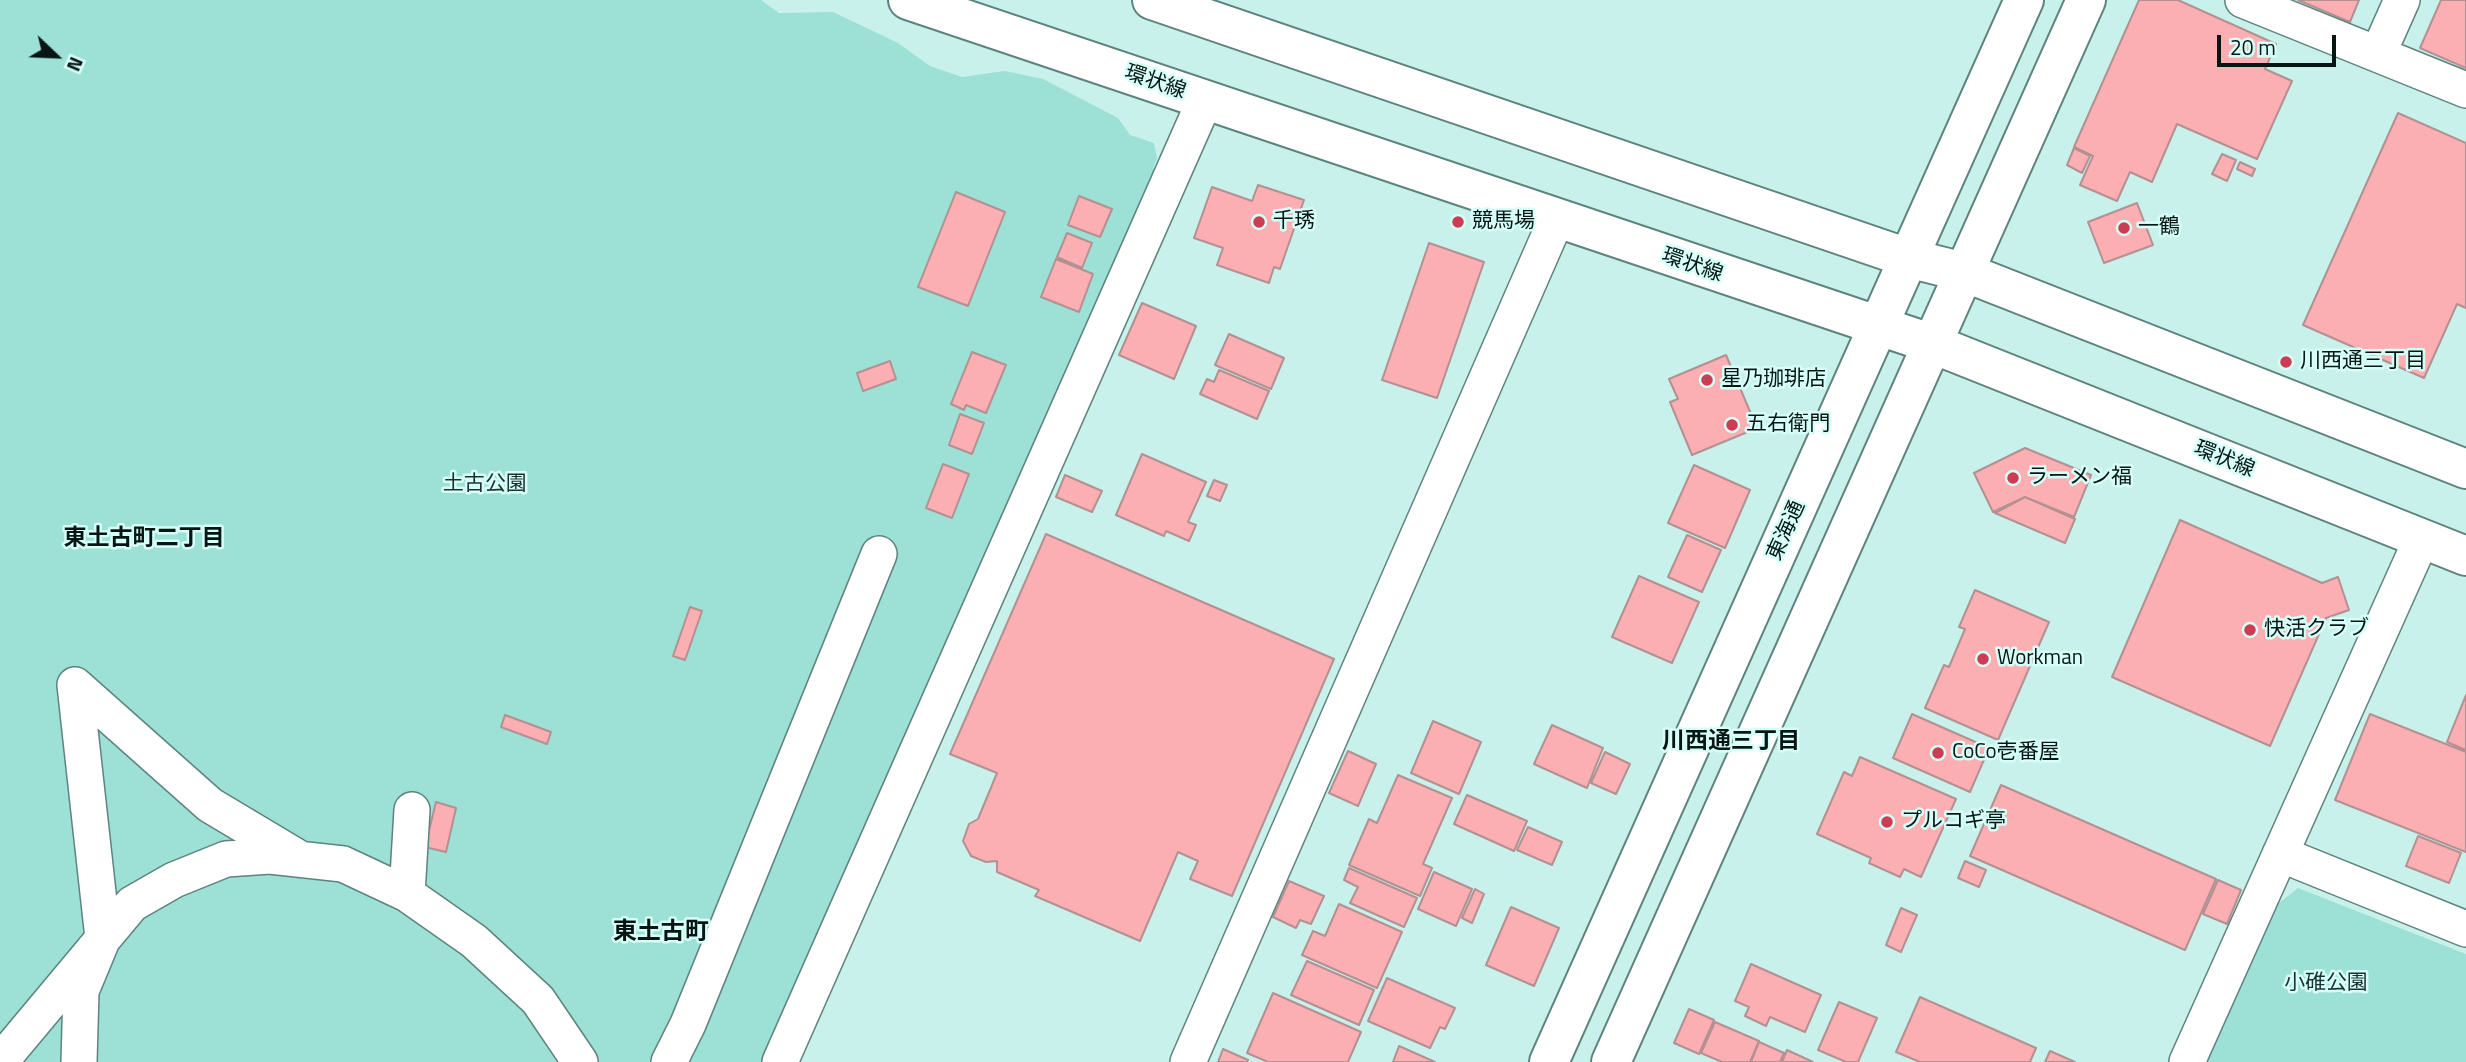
<!DOCTYPE html>
<meta charset="utf-8">
<style>
body{margin:0}
#map{position:relative;width:2466px;height:1062px;overflow:hidden;background:#c9f1eb;font-family:"Titillium Web",sans-serif}
canvas{display:block}
.north{position:absolute;left:21px;top:21px;width:70px;height:70px;-webkit-text-stroke:5px #d6fff8;paint-order:stroke;rotate:113deg;font-size:19px;font-weight:700;line-height:28px;text-align:center;color:#071614}
.north::after{content:'';display:block;margin:auto;width:24px;height:32px;background:#071614;clip-path:polygon(50% 0,100% 100%,50% 72%,0 100%)}
.scale{position:absolute;left:2217px;top:35px;width:119px;height:32px;box-sizing:border-box;border:4px solid #071614;border-top:0;padding-left:9px;font-size:21px;line-height:24px;white-space:nowrap;color:#071614;-webkit-text-stroke:5px #d6fff8;paint-order:stroke}
</style>
<div id="map">
<canvas width="2466" height="1062"></canvas>
<div class="north">N</div>
<div class="scale">20 m</div>
</div>
<script>
const ctx = document.querySelector('canvas').getContext('2d');
ctx.lineJoin = 'round';
function fillPath(path, color) { ctx.fillStyle = color; ctx.fill(path, 'evenodd'); }
const shape = rows => new Path2D(rows.map(r => 'M' + r).join(''));
function stroke(path, color, width, dash) { ctx.strokeStyle = color; ctx.lineWidth = width; ctx.lineCap = dash ? 'butt' : 'round'; ctx.setLineDash(dash || []); ctx.stroke(path); }
function write(font, color, halo, rows, align = 'center') {
  ctx.font = font + ' "Titillium Web","Noto Sans JP",sans-serif'; ctx.lineWidth = 5; ctx.setLineDash([]); ctx.textBaseline = 'middle'; ctx.strokeStyle = halo; ctx.fillStyle = color; for (const [text, x, y, turn = 0] of rows) {
    ctx.save(); ctx.translate(x, y); ctx.rotate((+turn || 0) * Math.PI / 180); ctx.textAlign = isNaN(turn) ? turn : align; if (halo) ctx.strokeText(text, 0, 0); ctx.fillText(text, 0, 0); ctx.restore();
  }
}
const green = shape([
 [0,0,761,0,779,13,833,12,898,43,930,66,962,77,1005,71,1043,79,1118,118,1130,135,1154,143,1157,158,1153,168,1162,181,960,636,940,654,761,1062,0,1062],
 [2298,888,2466,954,2466,1062,2205,1062,2274,907]
]);
const building = shape([
 [2139,0,2178,0,2276,44,2265,69,2292,81,2257,159,2177,124,2152,182,2130,172,2117,201,2080,185,2093,156,2074,147,2139,0],
 [2298,0,2359,0,2350,22,2298,0],
 [2441,0,2466,0,2466,68,2420,48,2441,0],
 [2398,113,2466,143,2466,308,2457,304,2424,378,2303,325,2398,113],
 [2074,148,2090,156,2082,173,2067,165,2074,148],
 [2222,154,2236,160,2227,181,2212,174,2222,154],
 [2240,162,2255,169,2252,176,2237,169,2240,162],
 [1258,185,1304,200,1280,269,1274,267,1269,283,1217,265,1223,248,1194,238,1212,187,1252,201,1258,185],
 [956,192,1005,212,968,306,918,287,956,192],
 [1079,196,1112,209,1100,237,1068,225,1079,196],
 [2137,203,2153,245,2104,263,2088,222,2137,203],
 [1067,233,1092,243,1082,268,1057,257,1067,233],
 [1429,243,1484,262,1437,398,1382,380,1429,243],
 [1056,259,1093,274,1079,312,1041,297,1056,259],
 [1142,303,1196,326,1174,379,1119,355,1142,303],
 [1229,334,1284,358,1271,389,1215,365,1229,334],
 [972,352,1006,365,986,413,966,405,964,410,951,404,972,352],
 [1726,355,1757,428,1692,455,1670,402,1678,399,1669,379,1726,355],
 [890,361,896,379,863,391,857,373,890,361],
 [1219,370,1269,391,1257,419,1200,394,1207,379,1214,382,1219,370],
 [960,414,984,423,972,454,949,445,960,414],
 [2025,448,2091,475,2074,517,2025,497,1993,512,1974,473,2025,448],
 [1142,454,1206,482,1188,522,1196,525,1189,541,1166,531,1164,536,1116,515,1142,454],
 [943,464,969,474,952,518,926,508,943,464],
 [1694,465,1750,490,1725,548,1668,523,1694,465],
 [1065,475,1102,491,1092,512,1056,497,1065,475],
 [1214,480,1227,485,1220,501,1207,496,1214,480],
 [2025,497,2075,519,2065,543,1995,513,2025,497],
 [2180,520,2322,583,2338,577,2349,610,2326,618,2270,746,2112,677,2180,520],
 [1046,534,1334,659,1232,896,1190,879,1198,861,1178,852,1140,941,1035,896,1039,890,997,872,997,861,986,862,971,856,963,841,969,824,978,819,997,773,950,754,1046,534],
 [1687,535,1721,550,1702,592,1668,577,1687,535],
 [1639,576,1699,602,1672,663,1612,637,1639,576],
 [1975,590,2049,622,1998,740,1925,708,1944,665,1949,667,1965,629,1959,627,1975,590],
 [690,607,702,611,685,660,673,656,690,607],
 [2466,695,2466,750,2447,742,2466,695],
 [1912,714,1989,748,1970,792,1893,758,1912,714],
 [2370,714,2466,752,2466,852,2335,800,2370,714],
 [505,715,551,732,547,744,501,727,505,715],
 [1433,721,1481,742,1459,794,1411,773,1433,721],
 [1552,725,1603,748,1587,788,1534,764,1552,725],
 [1348,751,1376,764,1358,806,1329,793,1348,751],
 [1605,752,1630,764,1616,794,1591,783,1605,752],
 [1860,757,1956,799,1921,877,1904,869,1900,877,1869,863,1871,858,1817,834,1844,772,1852,776,1860,757],
 [1398,775,1452,798,1423,864,1432,868,1420,896,1349,865,1369,819,1377,823,1398,775],
 [2001,785,2216,879,2185,950,1970,856,2001,785],
 [1467,795,1527,821,1514,851,1454,824,1467,795],
 [436,802,456,808,446,852,425,847,436,802],
 [1528,827,1562,842,1552,865,1517,850,1528,827],
 [2418,836,2461,853,2449,883,2406,866,2418,836],
 [1965,861,1986,870,1979,887,1958,878,1965,861],
 [1349,868,1417,898,1404,927,1350,903,1358,887,1344,880,1349,868],
 [1434,872,1472,889,1456,926,1418,909,1434,872],
 [2218,880,2241,890,2227,924,2203,914,2218,880],
 [1289,881,1324,896,1311,924,1300,920,1296,928,1273,917,1289,881],
 [1475,889,1484,894,1472,923,1462,918,1475,889],
 [1339,904,1402,932,1377,988,1302,955,1313,931,1325,936,1339,904],
 [1511,907,1559,928,1534,986,1486,965,1511,907],
 [1901,908,1917,915,1901,952,1886,945,1901,908],
 [1307,961,1374,990,1359,1025,1291,995,1307,961],
 [1751,964,1821,995,1805,1032,1770,1017,1766,1026,1745,1016,1749,1007,1735,1001,1751,964],
 [1387,978,1455,1008,1445,1029,1440,1027,1430,1048,1368,1021,1387,978],
 [1273,993,1361,1032,1348,1062,1268,1062,1247,1053,1273,993],
 [1920,997,2036,1048,2030,1062,1920,1062,1896,1052,1920,997],
 [1839,1002,1877,1018,1858,1062,1846,1062,1818,1050,1839,1002],
 [1689,1009,1714,1020,1699,1054,1674,1043,1689,1009],
 [1715,1022,1759,1041,1750,1062,1722,1062,1701,1053,1715,1022],
 [1759,1042,1784,1053,1780,1062,1751,1062,1759,1042],
 [1399,1046,1435,1062,1393,1062,1399,1046],
 [1223,1049,1248,1060,1247,1062,1218,1062,1223,1049],
 [1787,1050,1813,1062,1782,1062,1787,1050],
 [2050,1051,2075,1062,2045,1062,2050,1051]
]);
const street = shape([
 [2243,0,2466,90],
 [2378,54,2402,0],
 [2280,854,2466,929],
 [407,894,412,810],
 [0,1062,132,904,174,880,226,859,270,856,343,864,407,894,474,941,538,1000,580,1062],
 [79,1062,81,991,103,938,75,685,210,805,297,857],
 [669,1062,688,1024,879,554],
 [780,1062,1205,100],
 [1188,1062,1556,220],
 [2187,1062,2422,538]
]);
const primary = shape([
 [908,0,1933,344,2466,556],
 [1152,0,1908,258,1964,272,2466,469],
 [1549,1062,2024,0],
 [1611,1062,2086,0]
]);
const markers = [
 [1259,222,7,"#cc3c52"],
 [1458,222,7,"#cc3c52"],
 [2124,228,7,"#cc3c52"],
 [2286,362,7,"#cc3c52"],
 [1707,380,7,"#cc3c52"],
 [1732,425,7,"#cc3c52"],
 [2013,478,7,"#cc3c52"],
 [2250,630,7,"#cc3c52"],
 [1983,659,7,"#cc3c52"],
 [1938,753,7,"#cc3c52"],
 [1887,822,7,"#cc3c52"]
];
const streetNames = [
 ["環状線",1155,83,19],
 ["環状線",1692,266,19],
 ["環状線",2224,460,22],
 ["東海通",1787,531,-66]
];
const poiNames = [
 ["千琇",1273,222],
 ["競馬場",1472,222],
 ["一鶴",2138,228],
 ["川西通三丁目",2300,362],
 ["星乃珈琲店",1721,380],
 ["五右衛門",1746,425],
 ["ラーメン福",2027,478],
 ["快活クラブ",2264,630],
 ["Workman",1997,659],
 ["CoCo壱番屋",1952,753],
 ["プルコギ亭",1901,822]
];
const parkNames = [
 ["土古公園",485,485],
 ["小碓公園",2326,984]
];
const neighbourhoodNames = [
 ["東土古町二丁目",144,539],
 ["川西通三丁目",1731,742]
];
const quarterNames = [
 ["東土古町",661,933]
];
fillPath(green, '#9ce0d6');
fillPath(building, '#fbafb2');
stroke(building, '#b39091', 2);
stroke(street, '#5e837e', 38);
stroke(primary, '#5e837e', 42);
stroke(street, '#fff', 35);
stroke(primary, '#fff', 38);
for (const [x, y, r, color] of markers) { const dot = new Path2D(); dot.arc(x, y, r, 0, 2 * Math.PI); ctx.fillStyle = color; ctx.fill(dot); stroke(dot, '#d6fff8', 2.5); }
write('21px', '#071614', '#d6fff8', streetNames);
write('21px', '#071614', '#d6fff8', poiNames, 'left');
write('21px', '#1b312e', '#d6fff8', parkNames);
write('bold 23px', '#071614', '#d6fff8', neighbourhoodNames);
write('bold 24px', '#071614', '#d6fff8', quarterNames);
</script>
